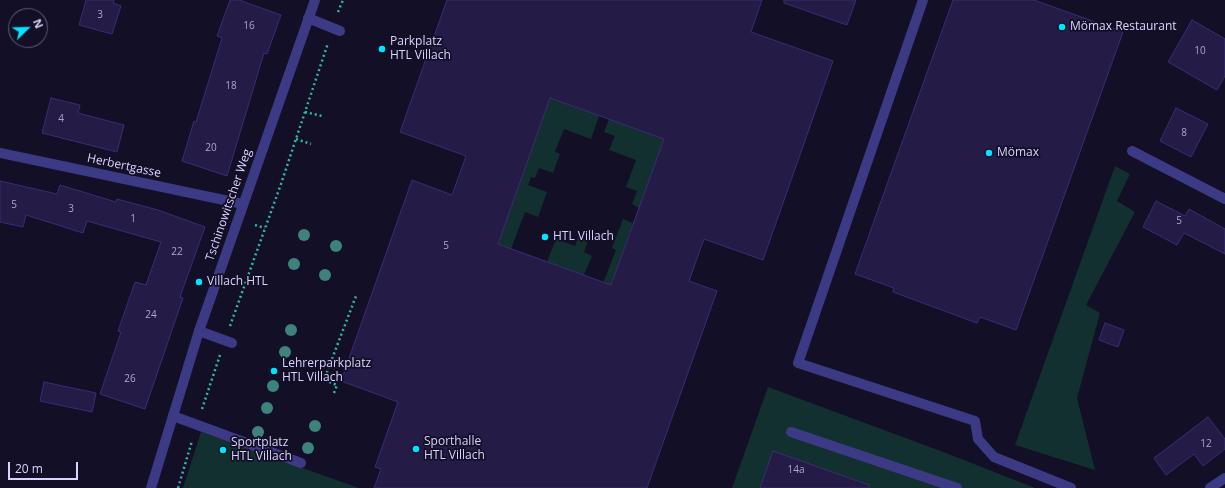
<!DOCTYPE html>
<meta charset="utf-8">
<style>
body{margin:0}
#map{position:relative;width:1225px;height:488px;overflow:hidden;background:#130f26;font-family:"Open Sans",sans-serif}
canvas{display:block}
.north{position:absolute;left:8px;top:8px;width:40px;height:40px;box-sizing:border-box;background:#130f26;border:1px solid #625e7d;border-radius:50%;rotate:67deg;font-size:11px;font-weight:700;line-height:16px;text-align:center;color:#d9d4ff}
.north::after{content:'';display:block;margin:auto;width:14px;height:18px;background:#00e5ff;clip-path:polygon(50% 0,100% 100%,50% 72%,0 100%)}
.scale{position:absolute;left:8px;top:462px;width:70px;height:18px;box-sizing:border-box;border:2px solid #d9d4ff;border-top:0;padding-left:5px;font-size:12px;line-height:14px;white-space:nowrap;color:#d9d4ff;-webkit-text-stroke:3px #130f26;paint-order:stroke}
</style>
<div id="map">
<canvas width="1225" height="488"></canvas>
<div class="north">N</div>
<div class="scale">20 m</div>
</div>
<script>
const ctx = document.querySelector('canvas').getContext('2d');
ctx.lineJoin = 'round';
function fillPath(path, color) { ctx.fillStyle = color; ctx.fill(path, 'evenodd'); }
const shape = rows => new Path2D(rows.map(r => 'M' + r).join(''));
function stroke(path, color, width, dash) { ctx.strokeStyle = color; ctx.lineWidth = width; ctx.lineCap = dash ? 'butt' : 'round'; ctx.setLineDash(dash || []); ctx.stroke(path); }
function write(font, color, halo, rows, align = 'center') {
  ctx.font = font + ' "Open Sans",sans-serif'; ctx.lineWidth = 3.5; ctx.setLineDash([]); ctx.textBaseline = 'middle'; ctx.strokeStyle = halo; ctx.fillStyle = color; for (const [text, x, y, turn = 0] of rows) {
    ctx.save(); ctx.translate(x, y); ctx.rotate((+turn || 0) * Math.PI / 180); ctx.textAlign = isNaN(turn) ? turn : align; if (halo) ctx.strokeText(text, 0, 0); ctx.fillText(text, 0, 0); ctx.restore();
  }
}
const green = shape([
 [550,98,599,116,591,139,564,129,555,152,560,154,553,173,539,168,535,178,531,177,528,185,547,192,538,217,525,212,511,249,498,244],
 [609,119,664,139,639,208,632,204,637,191,626,187,636,160,609,150,615,136,604,132],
 [1115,166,1130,174,1117,201,1135,212,1086,305,1100,313,1077,398,1095,470,1015,445],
 [623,219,633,223,611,285,603,283,616,250,612,248],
 [578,237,588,241,584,252,592,256,584,275,547,262,556,239,575,246],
 [768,387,946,453,1035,488,732,488],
 [201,432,359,488,183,488]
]);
const building = shape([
 [86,0,114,0,113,3,121,6,112,34,79,25,86,0],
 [230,0,239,0,281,15,267,54,264,53,227,176,182,161,194,121,196,122,222,38,217,36,230,0],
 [447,0,762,0,751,32,833,61,763,260,704,239,689,281,717,291,647,488,374,488,381,469,375,467,398,402,341,381,412,180,452,195,466,156,400,132,447,0],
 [550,98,664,139,611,285,498,244,550,98],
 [784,0,856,0,847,25,784,3,784,0],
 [953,0,1034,0,1123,32,1016,330,980,317,977,323,893,292,894,288,855,274,953,0],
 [1192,20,1225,39,1225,76,1217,90,1168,62,1192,20],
 [51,98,80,105,78,113,124,125,117,152,42,133,51,98],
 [1176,108,1208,124,1191,157,1160,141,1176,108],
 [0,181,57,194,60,185,116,202,117,199,158,210,205,227,180,297,183,298,145,409,100,394,121,332,118,331,135,282,146,285,161,242,87,221,83,233,26,215,23,227,0,222,0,181],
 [1156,201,1185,216,1189,209,1225,229,1225,254,1184,233,1177,245,1143,227,1156,201],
 [1105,323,1124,330,1118,347,1099,340,1105,323],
 [44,382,96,393,92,412,40,401,44,382],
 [1208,417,1225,439,1225,449,1203,466,1194,454,1166,475,1154,458,1208,417],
 [773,451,869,485,869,488,760,488,773,451]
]);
const path = shape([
 [338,12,343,0],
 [305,112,322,116],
 [296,139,311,144],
 [255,225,265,228],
 [230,326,281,184,328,43],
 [334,393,337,385,324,380,356,296],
 [202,409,220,355],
 [178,488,192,441]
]);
const service = shape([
 [923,0,798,363,975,421,978,439,994,457,1071,488],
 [308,18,340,31],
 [199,331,232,343],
 [173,416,301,463],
 [791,432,957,488]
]);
const minor = shape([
 [1132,151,1225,199],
 [0,153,243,204],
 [151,488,199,331,315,0],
 [1210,488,1225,478]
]);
const trees = [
 [304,235],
 [336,246],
 [294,264],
 [325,275],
 [291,330],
 [285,352],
 [273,386],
 [267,408],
 [315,426],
 [258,432],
 [308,448]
];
const markers = [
 [1062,27,4,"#00e5ff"],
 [382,49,4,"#00e5ff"],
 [989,153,4,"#00e5ff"],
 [545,237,4,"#00e5ff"],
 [199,282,4,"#00e5ff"],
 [274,371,4,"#00e5ff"],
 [416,449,4,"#00e5ff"],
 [223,450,4,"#00e5ff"]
];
const numberNames = [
 ["3",100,15],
 ["16",249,26],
 ["10",1200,51],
 ["18",231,86],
 ["4",61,119],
 ["8",1184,133],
 ["20",211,148],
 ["5",14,205],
 ["3",71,209],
 ["1",133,219],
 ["5",1179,221],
 ["5",446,246],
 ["22",177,252],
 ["24",151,315],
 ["26",130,379],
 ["12",1206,444],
 ["14a",796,470]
];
const poiNames = [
 ["Mömax Restaurant",1070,27],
 ["Parkplatz",390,42],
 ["HTL Villach",390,56],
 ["Mömax",997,153],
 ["HTL Villach",553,237],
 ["Villach HTL",207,282],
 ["Lehrerparkplatz",282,364],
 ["HTL Villach",282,378],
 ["Sporthalle",424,442],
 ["HTL Villach",424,456],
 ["Sportplatz",231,443],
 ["HTL Villach",231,457]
];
const streetNames = [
 ["Herbertgasse",124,166,12],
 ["Tschinowitscher Weg",229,205,-71]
];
fillPath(green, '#12302f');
fillPath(building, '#241b47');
stroke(building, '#3b2d73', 1);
stroke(path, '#2fb8b0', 2.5, [2, 3]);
stroke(service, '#3d3a85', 10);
stroke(minor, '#3d3a85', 10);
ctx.fillStyle = '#3d827b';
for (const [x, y] of trees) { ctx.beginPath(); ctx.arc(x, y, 6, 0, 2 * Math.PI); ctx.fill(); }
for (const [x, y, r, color] of markers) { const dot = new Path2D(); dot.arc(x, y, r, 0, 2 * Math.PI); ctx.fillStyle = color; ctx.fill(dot); stroke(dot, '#130f26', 1.5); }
write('10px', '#aca6d1', null, numberNames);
write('12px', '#d9d4ff', '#130f26', poiNames, 'left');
write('12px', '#d9d4ff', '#130f26', streetNames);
</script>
